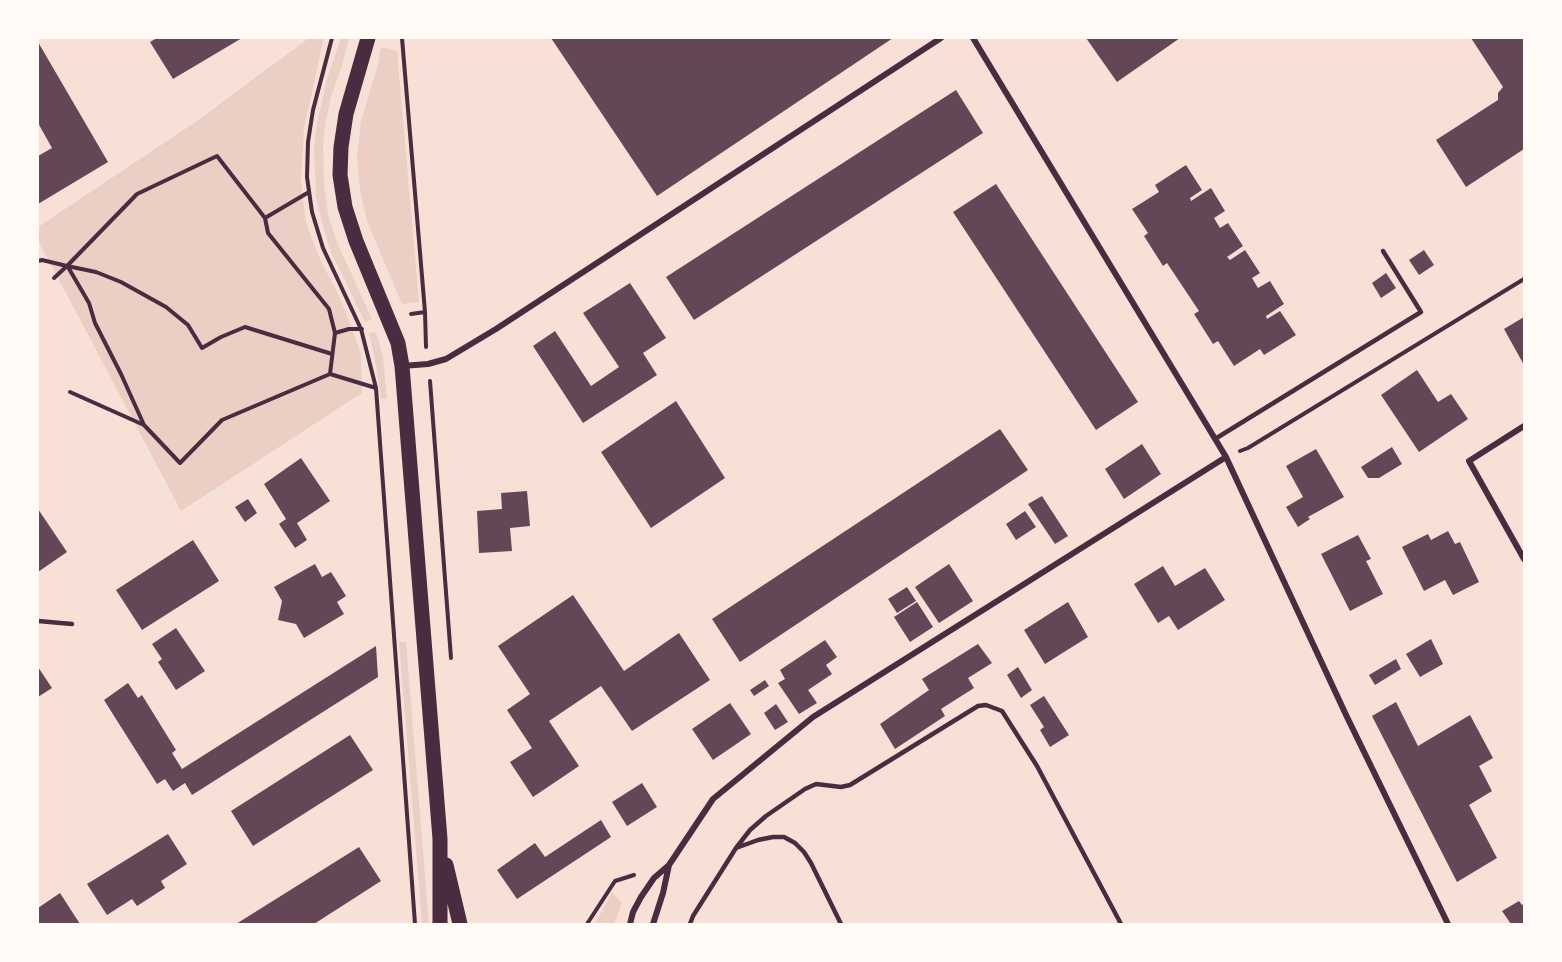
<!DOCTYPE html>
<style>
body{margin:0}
#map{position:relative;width:1562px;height:962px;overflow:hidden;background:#f7e1d7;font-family:"Roboto Condensed",sans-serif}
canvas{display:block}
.frame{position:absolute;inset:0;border:39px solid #fffaf5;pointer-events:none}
</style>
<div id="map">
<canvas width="1562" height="962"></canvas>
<div class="frame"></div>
</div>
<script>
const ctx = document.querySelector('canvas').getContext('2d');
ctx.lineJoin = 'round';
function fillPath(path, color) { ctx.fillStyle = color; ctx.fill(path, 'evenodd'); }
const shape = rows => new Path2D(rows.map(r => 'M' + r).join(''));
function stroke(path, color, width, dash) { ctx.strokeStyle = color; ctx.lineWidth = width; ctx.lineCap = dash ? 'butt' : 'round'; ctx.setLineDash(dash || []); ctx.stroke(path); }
const green = shape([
 [309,38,324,38,304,128,301,181,306,223,320,259,341,300,361,353,362,393,181,511,38,240,38,227,194,123],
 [341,38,349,38,341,69,331,97,326,120,323,144,324,184,328,214,336,240,372,319,365,322,330,250,321,219,316,197,314,148,316,128,327,79],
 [381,47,397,51,419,302,402,304,367,221,361,195,358,170,357,157,361,121,378,65],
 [376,332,383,357,387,399,381,399,377,370,369,333],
 [399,642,406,642,429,924,422,924],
 [612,892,622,903,614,924,595,924]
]);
const building = shape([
 [157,38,242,38,173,79,150,42],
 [551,38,893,38,657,196],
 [1086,38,1180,38,1117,82],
 [1471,38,1524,38,1524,149,1466,187,1436,140,1498,100,1498,93,1503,87],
 [38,42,108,162,38,204,38,156,52,148,38,123],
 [956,90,983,133,694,320,666,277],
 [1186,165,1202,190,1190,198,1191,201,1211,188,1225,211,1214,218,1220,228,1228,223,1243,246,1227,257,1230,260,1245,250,1260,273,1252,278,1258,288,1270,281,1284,304,1266,316,1267,319,1280,311,1296,335,1264,355,1260,349,1234,366,1218,341,1213,344,1194,314,1199,311,1167,263,1163,266,1144,236,1148,233,1132,209,1159,192,1155,185],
 [996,184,1138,402,1096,430,953,212],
 [1424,250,1434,265,1419,275,1409,260],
 [1386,273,1396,288,1381,298,1372,283],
 [630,283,666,338,643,353,657,375,583,423,533,346,555,331,591,386,619,367,583,313],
 [1524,317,1524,365,1504,329],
 [1417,370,1438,402,1451,394,1468,419,1419,452,1381,395],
 [676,401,725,478,651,528,601,452],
 [1000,429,1028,470,740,662,712,619],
 [1142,444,1161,474,1124,499,1105,469],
 [1392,447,1402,464,1379,478,1368,478,1361,467],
 [1316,449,1344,497,1308,517,1310,519,1298,527,1286,507,1303,497,1286,466],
 [301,458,330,501,297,523,307,540,295,548,279,524,286,519,264,484],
 [527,491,530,526,510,528,512,551,479,553,477,511,502,509,501,493],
 [1042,496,1068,536,1055,544,1028,504],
 [248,499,257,513,245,522,235,507],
 [38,509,67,552,38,572],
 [1025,511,1036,527,1016,540,1006,524],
 [1448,531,1455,544,1460,542,1479,582,1453,595,1445,580,1424,591,1402,547,1428,534,1431,540],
 [1358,535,1371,559,1366,561,1383,594,1350,611,1321,554],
 [193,540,219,581,142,630,116,590],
 [315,564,322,577,331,572,346,596,337,602,344,614,304,638,296,624,278,620,282,601,274,587],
 [949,564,973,601,939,623,915,587],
 [1163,566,1175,586,1205,568,1225,600,1178,630,1169,616,1158,623,1134,584],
 [907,587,916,601,897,613,888,599],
 [573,595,624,671,679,633,710,680,632,731,601,686,549,721,579,766,533,797,510,762,532,748,507,710,530,694,498,646],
 [917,602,933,627,910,642,894,617],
 [1068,602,1088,637,1045,664,1024,630],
 [176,628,205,671,176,690,158,662,162,659,152,644],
 [1431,639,1443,664,1420,677,1406,654],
 [825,640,837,657,826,665,832,674,808,690,817,703,799,714,778,683,785,679,780,670],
 [978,644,992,663,968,678,974,688,941,709,945,716,895,749,880,724,929,690,922,679],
 [376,646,378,677,192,795,185,783,173,791,165,779,157,784,104,700,128,683,138,698,142,695,176,750,172,753,182,769],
 [1396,659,1401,669,1375,685,1369,675],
 [38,667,52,688,38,697],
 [1018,667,1032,690,1021,698,1007,675],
 [765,680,769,686,754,696,750,690],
 [1044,696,1069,735,1050,747,1040,730,1044,727,1030,705],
 [1396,702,1418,746,1470,715,1493,758,1479,766,1492,791,1469,805,1497,858,1457,882,1372,716],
 [730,703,751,734,713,760,692,729],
 [776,704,788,722,775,730,764,713],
 [350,735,373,770,253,846,231,811],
 [642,783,657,807,627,826,612,802],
 [601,820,611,837,517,899,497,870,535,843,545,857],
 [168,834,187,864,161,881,165,888,137,906,132,899,107,915,87,884],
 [359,847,381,881,314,924,236,924],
 [60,893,80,924,38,924,38,908],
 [1519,901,1522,905,1524,904,1524,924,1511,924,1502,911]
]);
const path = shape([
 [332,38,313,110,308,142,307,177,312,212,323,248,361,329,376,388,415,924],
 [402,38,425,312,426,347],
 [309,192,265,218,268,233,329,309,335,333],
 [38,261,42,260,67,266,137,194,217,156,265,218],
 [68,267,89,303,95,323,121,374,144,425,70,392],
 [54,278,67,266,96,272,121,282,166,307,188,325,202,348,221,337,245,327,332,354],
 [411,314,425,312],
 [330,374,376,388],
 [430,381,451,658],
 [144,425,180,463,222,420,330,374,335,333,349,329,362,329],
 [1240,451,1248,448,1524,279],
 [587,924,615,881,634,875]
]);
const service = shape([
 [1215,439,1421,312,1383,251],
 [38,621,72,624],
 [736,848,750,830,766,816,805,789,816,784,841,787,850,785,978,706,986,705,1002,711,1037,766,1121,924],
 [690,924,693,916,736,848,758,840,773,837,784,837,795,843,804,852,811,863,841,924]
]);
const minor = shape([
 [973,38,1226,457,1347,717,1448,924],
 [402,366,428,364,446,359,496,329,941,38],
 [1524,426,1469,461,1524,559],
 [630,924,633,912,641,897,654,878,669,865,713,799,813,717,1226,457],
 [653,924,663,893,669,865]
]);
const primary = shape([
 [368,38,346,114,341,147,340,175,345,207,356,241,398,343,402,366,440,839,440,924],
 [446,865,460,924]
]);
fillPath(green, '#ebcfc5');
fillPath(building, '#644757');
stroke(path, '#4a2c40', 4);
stroke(service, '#4a2c40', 4.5);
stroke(minor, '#4a2c40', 6);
stroke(primary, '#4a2c40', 15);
</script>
